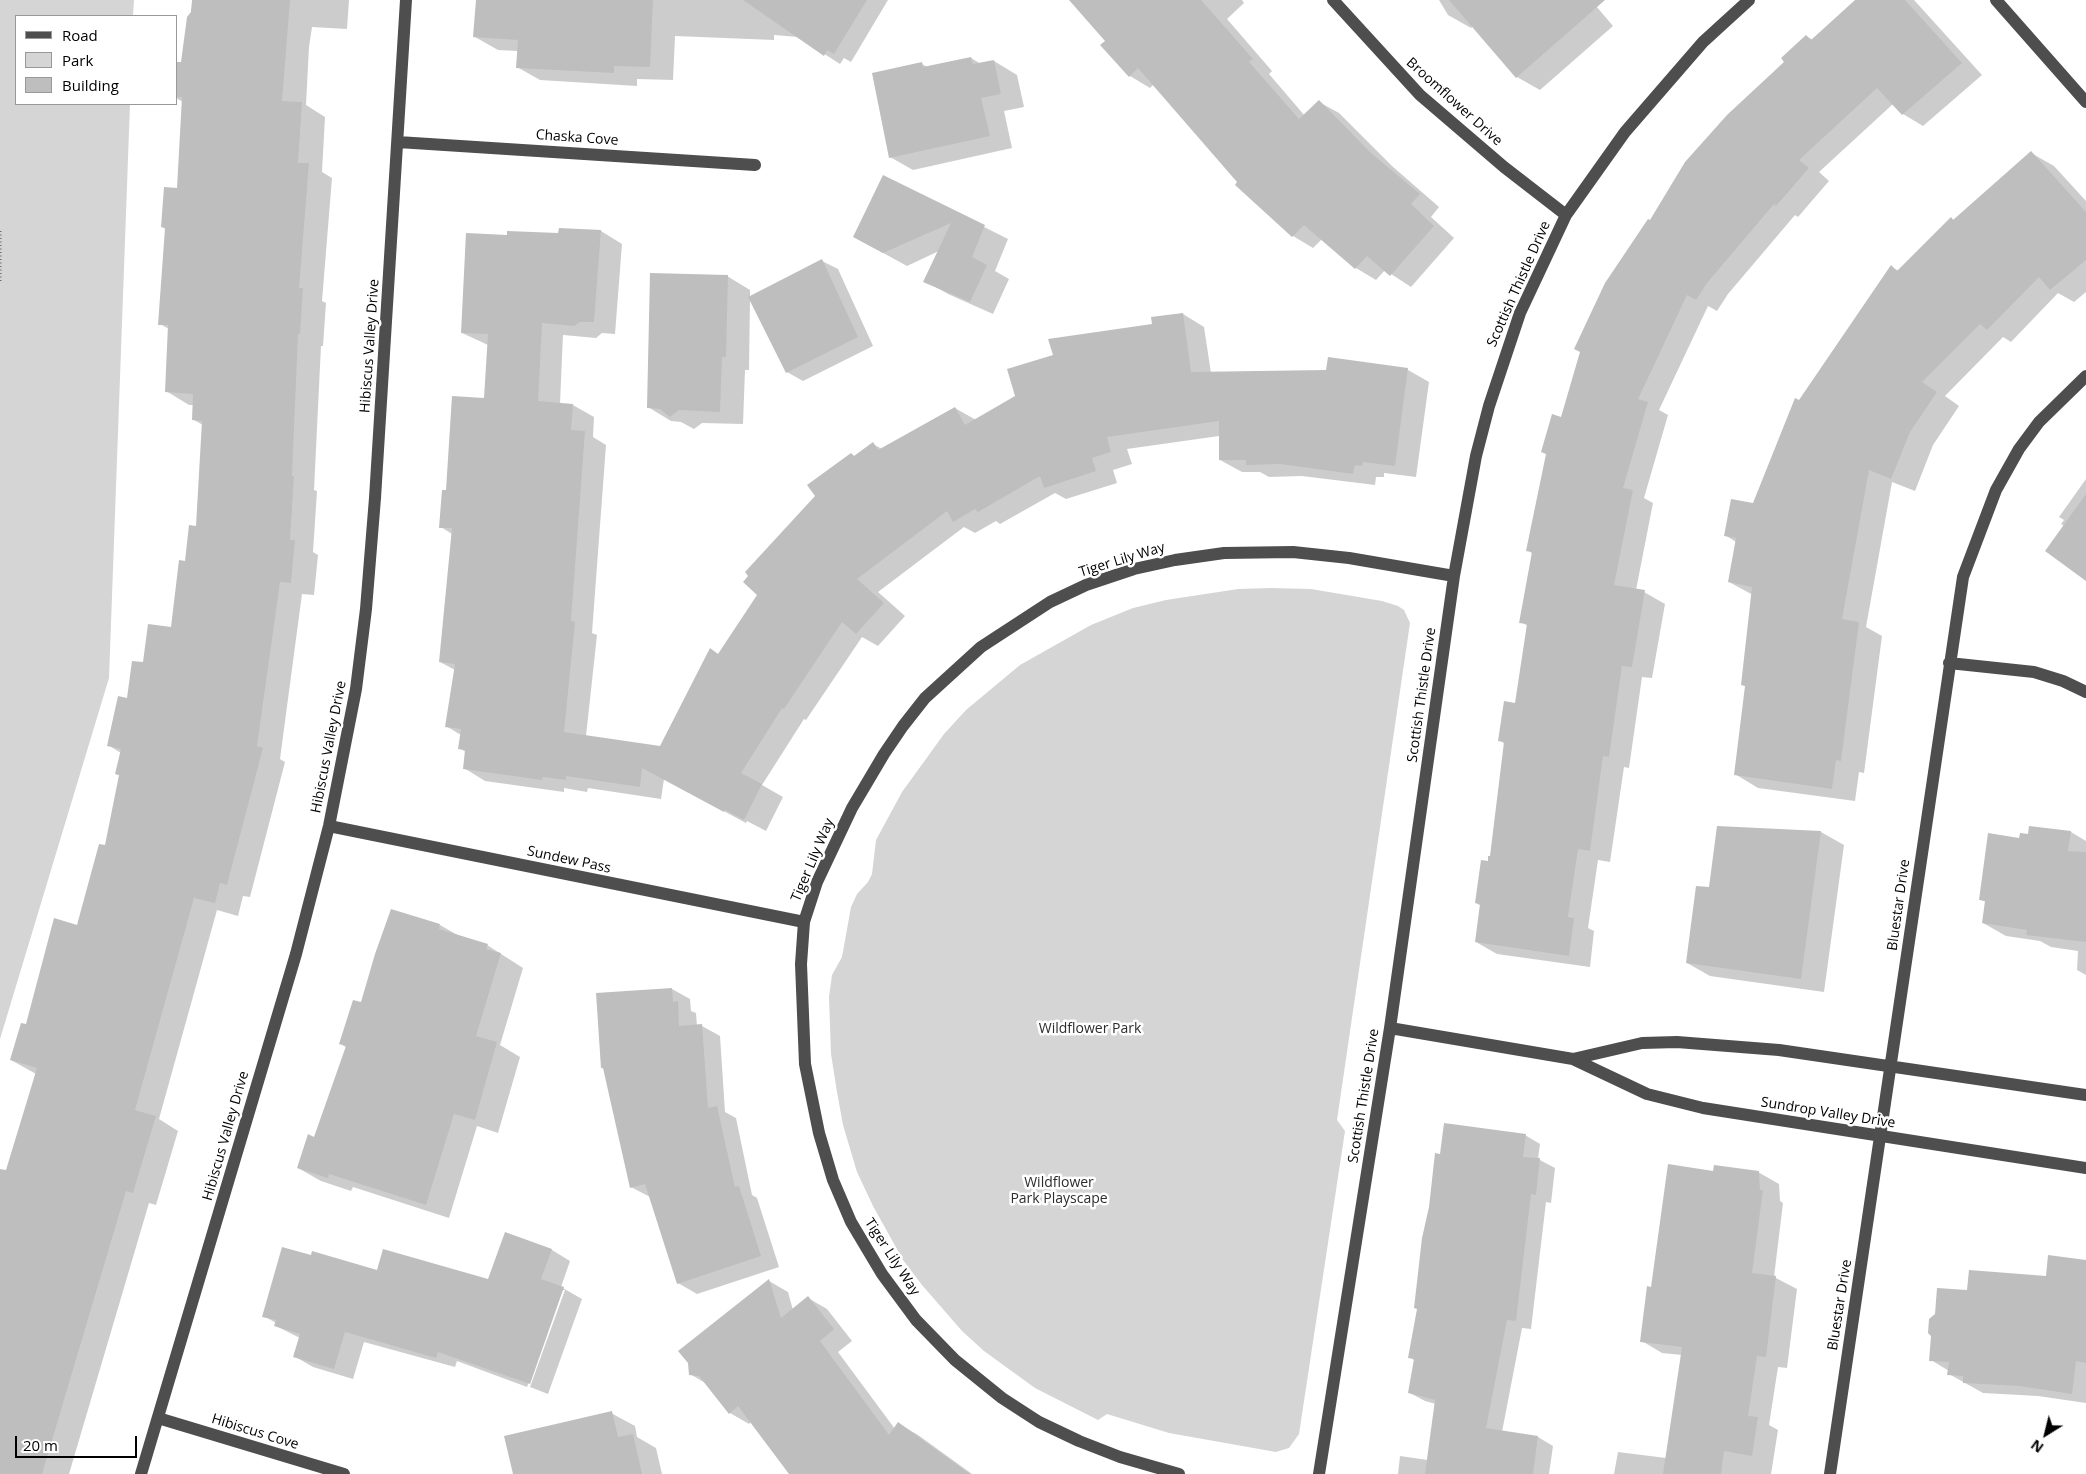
<!DOCTYPE html>
<style>
body{margin:0}
#map{position:relative;width:2086px;height:1474px;overflow:hidden;background:#fff;font-family:"Open Sans",sans-serif}
canvas{display:block}
.legend{position:absolute;left:15px;top:15px;width:162px;height:90px;box-sizing:border-box;background:#fff;border:1px solid #999;margin:0;padding:6px 9px;list-style:none;font-size:15px;color:#000}
.legend li{display:flex;align-items:center;gap:10px;height:25px}
.legend b{width:25px;border:1px solid #999}
.north{position:absolute;left:2021px;top:1409px;width:50px;height:50px;-webkit-text-stroke:4px #fff;paint-order:stroke;rotate:216deg;font-size:14px;font-weight:700;line-height:20px;text-align:center;color:#000}
.north::after{content:'';display:block;margin:auto;width:18px;height:22px;background:#000;clip-path:polygon(50% 0,100% 100%,50% 72%,0 100%)}
.scale{position:absolute;left:15px;top:1436px;width:122px;height:22px;box-sizing:border-box;border:2px solid #000;border-top:0;padding-left:6px;font-size:15px;line-height:18px;white-space:nowrap;color:#000;-webkit-text-stroke:4px #fff;paint-order:stroke}
</style>
<div id="map">
<canvas width="2086" height="1474"></canvas>
<ul class="legend">
<li><b style="height:6px;background:#4e4e4e"></b>Road</li>
<li><b style="height:14px;background:#d5d5d5"></b>Park</li>
<li><b style="height:14px;background:#bebebe"></b>Building</li>
</ul>
<div class="north">N</div>
<div class="scale">20 m</div>
</div>
<script>
const ctx = document.querySelector('canvas').getContext('2d');
ctx.lineJoin = 'round';
function fillPath(path, color) { ctx.fillStyle = color; ctx.fill(path, 'evenodd'); }
const shape = rows => new Path2D(rows.map(r => 'M' + r).join(''));
function stroke(path, color, width, dash) { ctx.strokeStyle = color; ctx.lineWidth = width; ctx.lineCap = dash ? 'butt' : 'round'; ctx.setLineDash(dash || []); ctx.stroke(path); }
function write(font, color, halo, rows, align = 'center') {
  ctx.font = font + ' "Open Sans",sans-serif'; ctx.lineWidth = 5; ctx.setLineDash([]); ctx.textBaseline = 'middle'; ctx.strokeStyle = halo; ctx.fillStyle = color; for (const [text, x, y, turn = 0] of rows) {
    ctx.save(); ctx.translate(x, y); ctx.rotate((+turn || 0) * Math.PI / 180); ctx.textAlign = isNaN(turn) ? turn : align; if (halo) ctx.strokeText(text, 0, 0); ctx.fillText(text, 0, 0); ctx.restore();
  }
}
const green = shape([
 [0,0,134,0,133,16,16,16,16,104,130,104,109,678,0,1039],
 [1271,588,1311,589,1382,601,1398,606,1404,610,1410,623,1337,1120,1345,1131,1299,1434,1289,1448,1276,1452,1169,1433,1107,1414,1098,1420,1035,1388,984,1351,962,1331,922,1285,903,1260,873,1206,857,1172,843,1125,837,1092,831,1054,829,997,832,975,842,957,851,907,857,894,868,882,872,874,876,840,902,792,944,734,966,710,1020,665,1091,625,1133,608,1166,600,1238,589]
]);
const shadow = shape([
 [193,0,349,0,347,29,312,27,309,47,306,105,325,117,322,172,332,178,322,301,326,303,323,346,321,346,314,490,317,491,313,552,318,555,314,595,302,594,280,759,285,762,250,897,243,896,238,916,217,910,159,1119,178,1131,156,1205,149,1203,69,1474,0,1474,0,1170,7,1172,36,1074,11,1060,78,926,106,846,120,776,117,774,121,753,108,745,144,664,172,629,186,562,197,527,203,425,194,420,194,405,189,405,166,391,169,329,160,324,166,229,162,227,178,189,183,102,176,98,176,63,182,63],
 [477,0,888,0,851,62,844,58,840,64,798,37,774,35,774,40,675,36,673,80,637,79,637,86,540,80,517,67,518,51,498,50,475,37],
 [1084,0,1242,0,1244,3,1227,19,1272,71,1269,74,1305,116,1319,102,1339,113,1392,166,1439,207,1431,217,1454,238,1411,287,1385,270,1376,280,1356,268,1322,239,1313,248,1293,236,1239,182,1154,84,1150,88,1130,76],
 [1439,0,1591,0,1613,26,1540,90,1517,77,1473,26,1471,28,1448,15],
 [1857,0,1914,0,1982,75,1923,126,1903,114,1893,104,1819,172,1829,181,1798,217,1795,215,1728,294,1717,311,1708,306,1659,410,1668,415,1644,498,1653,503,1636,590,1644,592,1665,604,1652,678,1642,677,1629,768,1624,767,1610,862,1598,860,1588,928,1594,931,1590,967,1497,954,1476,942,1481,906,1476,903,1491,858,1505,744,1499,740,1516,705,1528,626,1521,622,1533,554,1527,550,1562,418,1650,221,1806,36,1813,40],
 [971,58,981,64,994,61,1017,75,1024,107,1004,111,1012,148,913,170,890,157,922,64,929,68],
 [2031,153,2054,166,2086,201,2086,292,2074,302,2058,293,2011,342,2003,337,1945,396,1959,406,1933,445,1915,491,1892,482,1866,627,1882,636,1864,773,1859,772,1855,801,1758,788,1735,774,1746,686,1753,595,1729,582,1736,542,1725,535,1754,504,1800,401,1891,267,1899,271,1951,218,1954,220],
 [883,176,1008,239,995,271,1009,279,993,314,948,294,925,281,939,251,907,266,854,237],
 [601,231,622,244,615,334,602,333,596,338,563,335,560,404,573,405,594,417,593,437,606,445,592,633,597,635,586,736,660,747,759,594,817,496,851,454,856,457,873,444,882,449,955,408,976,420,1153,325,1183,314,1204,327,1211,373,1408,370,1429,382,1416,477,1384,473,1384,477,1376,477,1375,485,1302,476,1269,477,1260,472,1242,472,1220,460,1219,436,1127,449,1132,464,1113,470,1117,483,1066,499,1055,493,1000,524,996,521,975,533,964,527,878,592,905,616,878,646,862,637,806,720,804,719,762,785,783,797,766,831,747,821,746,823,664,779,661,799,588,788,587,792,564,788,564,792,485,781,464,768,466,752,459,748,461,735,446,726,455,670,440,662,452,534,441,527,448,492,485,399,488,345,462,333,508,236],
 [822,261,838,269,873,346,803,381,787,372,750,298,749,370,745,370,743,424,702,423,694,429,681,422,671,421,648,407,727,276,750,290,750,297],
 [2086,479,2086,580,2064,526,2061,524,2064,520,2059,517],
 [2030,827,2071,832,2086,841,2086,975,2077,970,2078,951,2051,947,2040,941,2006,936,1983,923,1986,902,1980,899,2020,839,2029,835],
 [1821,832,1844,845,1824,992,1710,976,1687,963,1710,889],
 [440,925,461,937,487,945,523,968,500,1045,520,1057,498,1133,477,1126,449,1218,353,1187,351,1191,321,1181,298,1168,314,1138,347,1048,341,1044,362,1004],
 [672,989,690,999,691,1011,696,1013,697,1026,702,1026,720,1036,725,1112,736,1118,752,1195,757,1198,779,1267,697,1294,678,1283,650,1197,631,1187,604,1069,602,1068,597,994],
 [1525,1135,1540,1144,1538,1159,1555,1168,1551,1203,1546,1202,1531,1329,1522,1328,1502,1432,1538,1437,1553,1446,1549,1474,1398,1474,1400,1456,1428,1460,1436,1404,1425,1401,1410,1393,1415,1361,1410,1357],
 [1714,1172,1758,1172,1779,1184,1780,1201,1783,1203,1774,1277,1797,1289,1787,1368,1778,1367,1769,1425,1778,1430,1771,1474,1614,1474,1618,1452,1666,1458,1682,1355,1662,1353,1642,1341,1652,1289],
 [505,1234,552,1250,570,1261,561,1287,582,1299,548,1394,530,1387,565,1290,562,1290,527,1387,457,1361,455,1367,364,1342,353,1379,313,1367,294,1356,300,1338,276,1326,276,1323,264,1316,378,1272,489,1281],
 [2086,1261,2086,1403,2038,1396,1983,1393,1949,1374,1949,1371,1931,1360,1968,1291,2047,1277],
 [769,1281,788,1292,793,1310,808,1298,827,1309,852,1341,838,1352,895,1429,899,1424,918,1435,972,1474,790,1474,751,1422,749,1424,730,1413,707,1384,690,1374],
 [611,1413,635,1426,637,1437,656,1448,662,1474,514,1474]
]);
const building = shape([
 [192,0,290,0,282,101,302,102,298,163,309,163,299,288,303,288,300,334,298,334,292,476,294,476,290,540,295,540,291,583,280,582,257,746,263,748,227,885,220,883,215,903,194,898,135,1110,156,1116,133,1193,126,1191,42,1474,0,1474,0,1169,6,1170,37,1068,10,1060,21,1023,26,1024,54,918,77,925,99,844,105,845,119,775,115,774,121,749,107,746,118,696,127,698,132,661,143,662,148,624,171,627,179,560,185,561,189,525,196,526,202,421,192,420,193,394,165,392,168,325,158,325,165,228,161,227,164,187,177,188,182,97,176,97,176,62,181,62,187,17,191,12],
 [476,0,653,0,650,67,614,66,614,73,516,68,518,40,473,37],
 [743,0,867,0,834,54,827,50,824,56],
 [1069,0,1201,0,1253,59,1249,62,1299,119,1319,100,1371,153,1420,194,1411,204,1434,226,1390,276,1367,256,1355,269,1304,225,1292,237,1235,185,1237,182,1138,68,1129,77,1100,45,1105,41],
 [1449,0,1605,0,1516,78],
 [1855,0,1905,0,1962,63,1902,115,1877,88,1799,160,1809,168,1776,206,1774,204,1707,283,1696,300,1687,295,1638,399,1648,402,1623,488,1633,490,1614,585,1645,590,1632,667,1622,666,1609,757,1603,756,1590,851,1578,849,1568,917,1574,918,1569,956,1475,942,1480,904,1475,903,1481,860,1488,861,1488,856,1490,856,1504,742,1498,741,1504,701,1515,703,1527,624,1519,623,1532,552,1526,551,1546,454,1541,452,1552,414,1561,417,1580,352,1574,349,1605,283,1648,219,1650,220,1685,162,1727,115,1784,62,1781,58,1806,35,1811,40],
 [971,57,973,64,994,60,1001,94,981,98,990,136,889,158,872,73,922,62,923,67],
 [2031,151,2086,212,2086,260,2050,290,2039,277,1987,330,1980,324,1922,382,1937,392,1910,432,1891,479,1869,470,1842,619,1859,622,1841,761,1836,760,1832,789,1734,775,1745,686,1741,685,1752,587,1728,582,1736,538,1724,536,1731,499,1753,503,1795,398,1799,400,1891,265,1897,271,1951,217,1953,220],
 [883,175,985,225,972,257,987,265,970,302,923,282,951,223,883,253,853,237],
 [559,228,601,230,594,322,580,322,574,326,542,323,538,401,573,404,571,430,585,431,571,621,575,622,564,732,660,746,710,648,718,654,757,595,743,582,748,576,745,572,815,496,807,485,851,453,854,456,873,442,878,450,955,407,965,425,1015,396,1007,369,1053,355,1048,339,1152,324,1151,317,1183,313,1191,372,1326,370,1328,357,1408,368,1395,466,1363,462,1362,466,1355,465,1353,474,1280,464,1246,465,1246,460,1219,460,1219,421,1107,437,1111,452,1092,458,1096,471,1044,488,1040,476,978,512,975,509,953,522,947,511,857,579,884,603,856,634,842,622,784,709,782,708,741,773,762,784,744,820,725,810,724,812,642,768,640,787,566,776,566,780,543,777,542,780,463,769,465,750,458,749,461,729,445,727,455,664,439,662,452,528,439,528,442,490,446,490,452,396,484,398,488,334,461,333,466,233,507,235,507,231,558,233],
 [822,259,858,337,786,373,748,297],
 [650,273,728,275,726,357,722,357,720,412,679,410,670,417,660,409,647,408],
 [2086,494,2086,581,2045,551],
 [1717,826,1821,831,1801,979,1686,963,1696,886,1709,887],
 [2029,826,2071,831,2068,851,2086,852,2086,942,2026,935,2027,930,1982,923,1985,901,1979,900,1988,833,2019,838,2020,833,2028,834],
 [391,909,440,924,439,929,488,944,486,949,501,953,476,1036,497,1042,475,1120,454,1114,426,1205,329,1174,328,1178,297,1168,308,1134,314,1137,346,1046,339,1044,353,1000,361,1002,375,954],
 [672,988,673,1002,678,1001,679,1026,702,1024,708,1108,717,1106,735,1187,739,1186,761,1256,677,1284,645,1184,630,1188,603,1068,601,1068,596,993],
 [1444,1123,1526,1134,1523,1157,1540,1158,1536,1195,1531,1194,1516,1321,1507,1320,1486,1428,1538,1436,1533,1474,1425,1474,1435,1400,1408,1393,1414,1359,1408,1358,1417,1309,1414,1308,1422,1238,1429,1207,1435,1153,1440,1154],
 [1668,1164,1713,1171,1714,1165,1759,1171,1760,1190,1763,1190,1752,1273,1776,1276,1766,1357,1757,1356,1748,1416,1758,1417,1752,1456,1724,1451,1721,1474,1663,1474,1682,1347,1640,1342,1647,1286,1651,1287],
 [505,1232,552,1249,541,1279,564,1287,530,1384,438,1352,436,1358,345,1332,334,1369,293,1357,300,1334,274,1326,276,1320,262,1317,282,1247,311,1255,312,1251,377,1270,383,1249,488,1279],
 [2048,1255,2086,1260,2086,1363,2076,1361,2072,1394,2019,1386,1963,1383,1963,1376,1947,1375,1949,1362,1929,1361,1931,1336,1928,1333,1929,1319,1935,1314,1937,1288,1967,1290,1969,1270,2046,1276],
 [769,1279,781,1318,808,1296,834,1329,820,1341,889,1435,898,1422,970,1474,789,1474,738,1406,729,1414,699,1376,689,1375,688,1363,678,1351],
 [612,1411,618,1437,633,1434,642,1474,513,1474,504,1436]
]);
const path = shape([
 [0,231,0,282]
]);
const minor = shape([
 [1333,0,1420,95,1504,167,1566,215],
 [1996,0,2086,102],
 [398,142,755,165],
 [1949,663,2034,672,2063,681,2086,692],
 [329,826,804,922],
 [1390,1028,1573,1059,1647,1094,1703,1108,2086,1168],
 [1573,1059,1642,1043,1677,1042,1779,1050,2086,1095],
 [158,1418,344,1474],
 [141,1474,296,954,329,826,356,689,366,609,375,498,406,0],
 [1179,1474,1120,1457,1079,1441,1039,1422,1002,1398,955,1360,916,1320,882,1274,851,1222,833,1180,819,1133,805,1064,801,964,804,922,817,882,852,808,884,754,903,726,925,698,981,647,1050,602,1086,585,1134,569,1175,560,1224,553,1293,552,1349,558,1454,576],
 [1319,1474,1390,1028,1454,576,1476,456,1489,406,1520,313,1566,215,1625,132,1703,42,1749,0],
 [1830,1474,1963,577,1996,490,2019,449,2039,422,2086,376]
]);
const streetNames = [
 ["Broomflower Drive",1454,102,42],
 ["Chaska Cove",577,138,4],
 ["Scottish Thistle Drive",1519,284,-66],
 ["Hibiscus Valley Drive",370,346,-86],
 ["Tiger Lily Way",1122,560,-17],
 ["Scottish Thistle Drive",1422,695,-82],
 ["Hibiscus Valley Drive",329,747,-79],
 ["Sundew Pass",569,860,12],
 ["Tiger Lily Way",813,860,-67],
 ["Bluestar Drive",1899,905,-82],
 ["Scottish Thistle Drive",1364,1096,-81],
 ["Sundrop Valley Drive",1828,1113,9],
 ["Hibiscus Valley Drive",226,1136,-74],
 ["Tiger Lily Way",892,1257,57],
 ["Bluestar Drive",1840,1305,-81],
 ["Hibiscus Cove",255,1432,17]
];
const parkNames = [
 ["Wildflower Park",1090,1029],
 ["Wildflower",1059,1183],
 ["Park Playscape",1059,1199]
];
fillPath(green, '#d5d5d5');
fillPath(shadow, '#0003');
fillPath(building, '#bebebe');
stroke(path, '#707070', 3, [1, 2.5]);
stroke(minor, '#4e4e4e', 12);
write('14px', '#000', '#fff', streetNames);
write('14px', '#2c2c2c', '#fff', parkNames);
</script>
